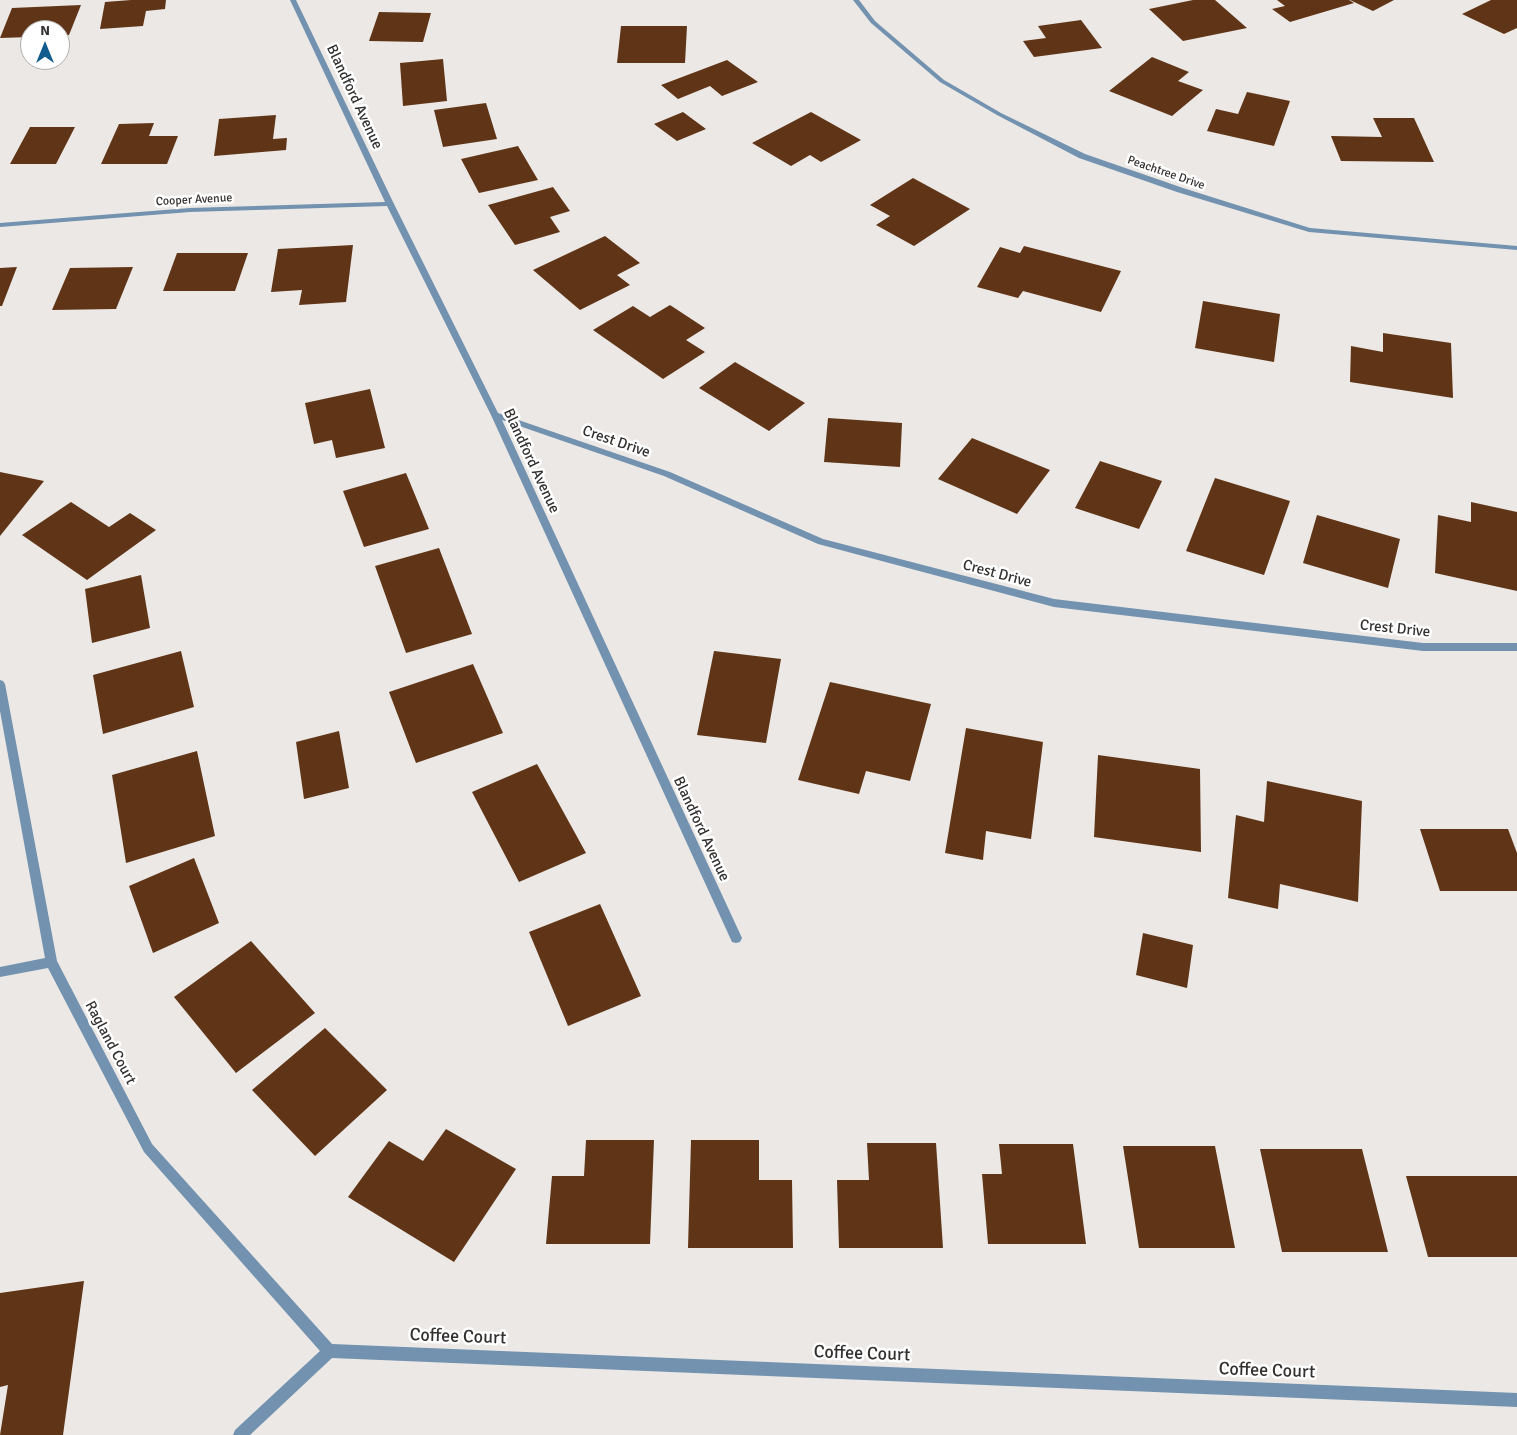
<!DOCTYPE html>
<style>
body{margin:0}
#map{position:relative;width:1517px;height:1435px;overflow:hidden;background:#ebe8e5;font-family:Signika,sans-serif}
canvas{display:block}
.north{position:absolute;left:20px;top:20px;width:50px;height:50px;box-sizing:border-box;background:#fff;border:1px solid #adadac;border-radius:50%;rotate:0deg;font-size:14px;font-weight:700;line-height:20px;text-align:center;color:#333130}
.north::after{content:'';display:block;margin:auto;width:18px;height:22px;background:#125c90;clip-path:polygon(50% 0,100% 100%,50% 72%,0 100%)}
</style>
<div id="map">
<canvas width="1517" height="1435"></canvas>
<div class="north">N</div>
</div>
<script>
const ctx = document.querySelector('canvas').getContext('2d');
ctx.lineJoin = 'round';
function fillPath(path, color) { ctx.fillStyle = color; ctx.fill(path, 'evenodd'); }
const shape = rows => new Path2D(rows.map(r => 'M' + r).join(''));
function write(font, color, halo, rows, align = 'center') {
  ctx.font = font + ' Signika,sans-serif'; ctx.lineWidth = 5; ctx.setLineDash([]); ctx.textBaseline = 'middle'; ctx.strokeStyle = halo; ctx.fillStyle = color; for (const [text, x, y, turn = 0] of rows) {
    ctx.save(); ctx.translate(x, y); ctx.rotate((+turn || 0) * Math.PI / 180); ctx.textAlign = isNaN(turn) ? turn : align; if (halo) ctx.strokeText(text, 0, 0); ctx.fillText(text, 0, 0); ctx.restore();
  }
}
const building = shape([
 [131,0,166,0,165,9,146,11,143,26,100,29,105,2],
 [1193,0,1215,0,1247,28,1183,41,1149,9],
 [1277,0,1349,0,1354,3,1290,22,1272,9,1285,6],
 [1350,0,1394,0,1373,11],
 [1491,0,1517,0,1517,28,1504,34,1462,14],
 [81,5,69,35,60,36,60,30,30,30,30,37,0,38,12,8],
 [379,12,431,13,423,42,369,41],
 [1081,20,1102,48,1034,57,1023,41,1046,38,1038,26],
 [621,26,687,26,685,63,617,63],
 [1152,57,1189,72,1178,81,1203,90,1172,116,1109,91],
 [443,59,447,101,403,106,400,63],
 [727,60,758,82,722,96,710,86,678,99,661,85],
 [1247,92,1290,101,1274,146,1207,131,1216,109,1238,114],
 [486,103,497,139,443,147,434,110],
 [683,112,706,129,677,141,654,124],
 [811,112,861,140,821,162,810,155,791,166,752,143],
 [276,115,273,139,287,138,286,150,214,156,219,119],
 [1373,118,1414,118,1434,162,1341,161,1331,136,1382,137],
 [154,123,149,136,178,136,167,164,101,164,119,124],
 [30,127,75,127,56,164,10,164],
 [518,146,538,180,479,193,461,159],
 [913,178,970,209,914,246,876,225,890,216,870,205],
 [553,187,570,211,550,217,560,232,515,245,488,205],
 [605,236,640,263,617,275,630,285,580,310,533,270],
 [353,245,346,302,299,305,302,290,271,292,278,249],
 [1024,246,1121,271,1101,312,1023,291,1018,298,977,287,1000,247,1020,253],
 [177,253,248,253,235,291,163,291],
 [17,267,2,306,0,306,0,268],
 [133,267,116,309,52,310,70,268],
 [1203,301,1280,314,1274,362,1195,348],
 [670,305,705,328,686,340,705,352,663,379,593,330,633,306,650,317],
 [1383,333,1451,343,1453,398,1350,382,1351,346,1383,352],
 [735,362,805,403,769,431,699,388],
 [370,389,385,448,336,458,332,440,314,444,305,403],
 [828,418,902,423,900,467,824,462],
 [972,438,1050,470,1017,514,938,479],
 [1100,461,1162,481,1139,529,1075,508],
 [0,472,44,481,0,536],
 [406,473,429,529,364,547,343,491],
 [1215,478,1290,501,1264,575,1186,551],
 [71,502,109,527,130,513,156,530,87,580,22,535],
 [1471,502,1517,512,1517,591,1435,573,1438,515,1471,522],
 [1317,515,1400,539,1388,588,1303,563],
 [439,548,472,634,406,653,375,566],
 [141,575,150,628,92,643,85,589],
 [181,651,194,707,103,734,93,675],
 [714,651,781,659,766,743,697,735],
 [473,664,503,733,416,763,389,692],
 [830,682,931,704,910,781,866,771,859,794,798,780],
 [966,728,1043,742,1031,839,986,831,983,860,945,853],
 [339,731,349,788,304,799,296,742],
 [197,751,215,836,126,863,112,775],
 [1098,755,1200,769,1201,852,1094,837],
 [537,764,586,853,519,882,472,792],
 [1267,781,1362,801,1358,902,1280,884,1278,909,1228,898,1236,815,1264,822],
 [1420,829,1508,829,1517,853,1517,891,1440,891],
 [194,858,219,923,153,953,129,886],
 [600,904,641,996,568,1026,529,932],
 [1143,933,1193,945,1187,988,1136,975],
 [251,941,315,1013,236,1073,174,997],
 [325,1028,387,1090,315,1156,252,1090],
 [446,1129,516,1169,454,1262,348,1197,389,1141,423,1161],
 [586,1140,654,1140,650,1244,546,1244,552,1176,584,1176],
 [691,1140,759,1140,759,1180,792,1180,793,1248,688,1248],
 [867,1143,936,1143,943,1248,839,1248,837,1180,869,1180],
 [999,1144,1073,1144,1086,1244,988,1244,982,1174,1002,1174],
 [1123,1146,1215,1146,1235,1248,1139,1248],
 [1260,1149,1362,1149,1388,1252,1282,1252],
 [1406,1176,1517,1176,1517,1257,1428,1257],
 [84,1281,63,1435,0,1435,8,1385,0,1387,0,1293]
]);
const street = shape([
 [290,0,296,0,394,204,498,413,670,472,823,539,1054,599,1423,643,1517,643,1517,651,1423,651,1054,607,818,544,664,476,502,420,742,938,740,942,736,943,732,942,491,415,387,206,190,212,0,227,0,223,190,208,385,202,290,0],
 [853,0,859,0,875,21,944,80,1001,113,1085,154,1183,188,1310,228,1517,246,1517,250,1309,232,1177,192,1079,158,997,115,940,82,871,23,853,0],
 [0,680,3,681,5,684,57,961,152,1144,332,1344,1517,1393,1517,1407,332,1358,250,1435,233,1435,235,1430,320,1351,144,1152,48,968,0,977,0,967,45,958,0,711,0,680]
]);
const farStreetnames = [
 ["Peachtree Drive",1166,173,19],
 ["Cooper Avenue",194,200,-3]
];
const streetNames = [
 ["Blandford Avenue",354,97,65],
 ["Crest Drive",616,442,19],
 ["Blandford Avenue",531,461,65],
 ["Crest Drive",997,574,15],
 ["Crest Drive",1395,629,6],
 ["Blandford Avenue",701,829,65],
 ["Ragland Court",110,1043,62]
];
const nearStreetnames = [
 ["Coffee Court",458,1337,2],
 ["Coffee Court",862,1354,2],
 ["Coffee Court",1267,1371,2]
];
fillPath(building, '#603517');
fillPath(street, '#7292af');
write('12px', '#333130', '#fff', farStreetnames);
write('15px', '#333130', '#fff', streetNames);
write('18px', '#333130', '#fff', nearStreetnames);
</script>
